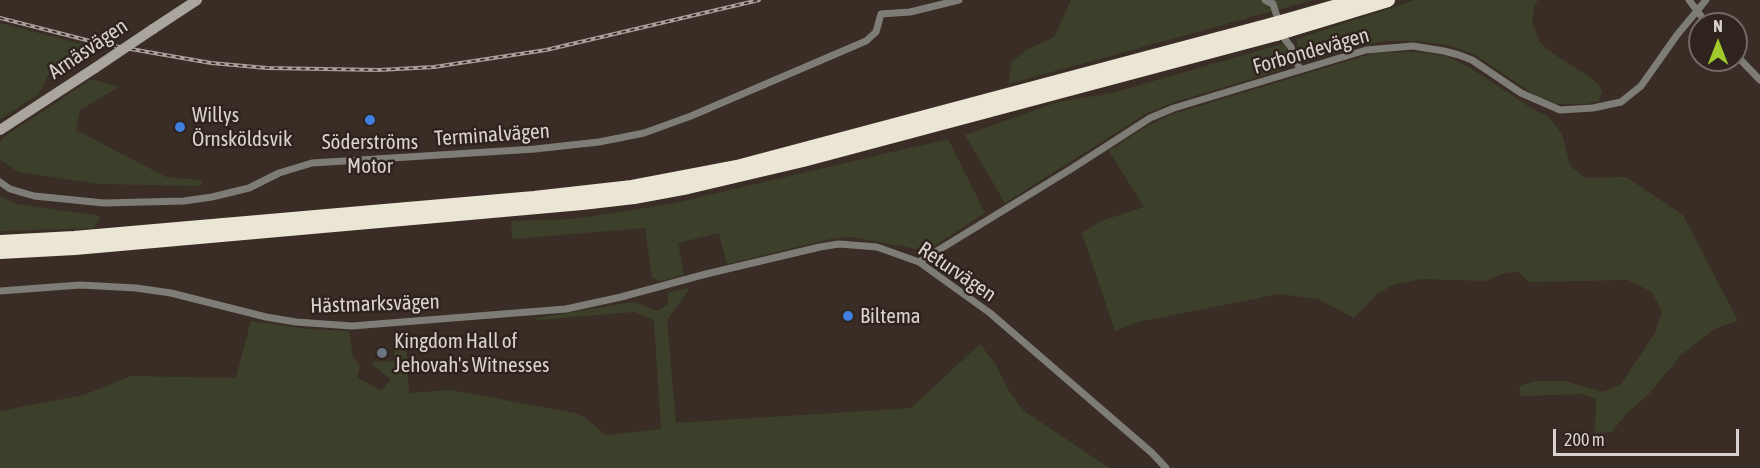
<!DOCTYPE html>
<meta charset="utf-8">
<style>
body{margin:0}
#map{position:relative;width:1760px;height:468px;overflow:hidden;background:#392d26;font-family:"Asap Condensed",sans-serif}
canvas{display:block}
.north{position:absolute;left:1688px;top:12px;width:60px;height:60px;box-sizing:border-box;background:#2f231d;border:2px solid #736964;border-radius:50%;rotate:0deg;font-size:16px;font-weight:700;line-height:24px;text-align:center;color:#dad2ce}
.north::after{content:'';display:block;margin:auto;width:21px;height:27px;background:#a0c92b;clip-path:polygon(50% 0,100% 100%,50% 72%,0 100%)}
.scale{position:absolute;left:1553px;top:429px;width:186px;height:27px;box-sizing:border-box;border:3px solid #dad2ce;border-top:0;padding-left:8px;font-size:18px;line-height:21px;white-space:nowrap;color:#dad2ce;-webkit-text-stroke:4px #2f231d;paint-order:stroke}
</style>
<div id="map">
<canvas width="1760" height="468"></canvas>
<div class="north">N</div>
<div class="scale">200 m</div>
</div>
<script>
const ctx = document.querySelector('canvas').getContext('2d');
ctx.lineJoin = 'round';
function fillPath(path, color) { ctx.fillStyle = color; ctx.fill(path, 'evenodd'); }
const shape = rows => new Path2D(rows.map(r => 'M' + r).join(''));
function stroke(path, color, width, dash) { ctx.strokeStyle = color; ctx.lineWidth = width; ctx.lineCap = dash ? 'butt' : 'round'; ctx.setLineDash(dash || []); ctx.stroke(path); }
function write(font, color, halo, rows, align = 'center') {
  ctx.font = font + ' "Asap Condensed",sans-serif'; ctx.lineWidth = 5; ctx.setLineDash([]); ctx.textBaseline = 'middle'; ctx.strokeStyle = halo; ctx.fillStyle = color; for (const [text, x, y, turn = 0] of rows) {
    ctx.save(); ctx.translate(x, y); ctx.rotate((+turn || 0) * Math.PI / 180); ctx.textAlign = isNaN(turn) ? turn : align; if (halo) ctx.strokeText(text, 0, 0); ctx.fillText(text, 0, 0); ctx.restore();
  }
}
const green = shape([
 [1071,0,1313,0,1008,84,1012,62,1026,50,1054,37],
 [1415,0,1538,0,1534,7,1532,23,1540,43,1558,57,1590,77,1598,84,1602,92,1599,101,1586,104,1558,104,1538,97,1474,54,1448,45,1416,41,1383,41,1350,49,1306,62,1301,59,1297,46,1297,39],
 [0,23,89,46,53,65,39,94,0,119],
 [1285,43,1291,60,1289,65,1284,69,1178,101,1147,113,1005,203,965,135,1058,102,1112,93],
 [1417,52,1446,56,1469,67,1534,110,1549,117,1562,134,1570,166,1585,178,1626,177,1683,215,1738,321,1716,328,1681,355,1648,395,1626,414,1612,432,1595,433,1596,399,1583,394,1521,396,1519,386,1536,381,1565,381,1603,392,1621,384,1655,333,1662,312,1652,292,1628,280,1529,282,1518,272,1505,273,1485,281,1422,279,1393,285,1377,294,1354,318,1318,299,1279,294,1138,322,1115,331,1082,233,1101,221,1144,207,1109,151,1144,128,1170,115,1374,53],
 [92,79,119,87,80,110,76,130,166,177,202,180,201,186,99,184,18,172,0,159,0,142,4,137],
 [948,139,985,213,934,246,922,250,853,237,830,239,727,264,719,233,678,243,684,275,660,281,652,278,645,228,512,239,511,221,573,219,670,204],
 [0,196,16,204,101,216,94,228,0,231],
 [688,288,688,291,667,320,676,423,911,408,980,344,996,365,1007,388,1023,410,1109,468,0,468,0,411,84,395,131,376,236,378,251,321,308,329,349,331,353,357,360,366,357,377,381,391,391,379,372,365,373,362,395,361,394,347,406,346,409,391,407,393,451,390,575,413,585,418,606,435,661,429,654,320,635,312,537,320,537,318,634,302,657,311,668,304,668,293]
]);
const street = shape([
 [1265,0,1273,4,1284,38,1291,47,1300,70],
 [1689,0,1707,24],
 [1736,55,1760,80],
 [0,182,10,189,34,196,104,203,184,201,212,197,249,188,279,173,312,163,535,149,599,142,644,133,691,116,866,41,876,32,881,14,910,12,959,0],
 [919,262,1071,169,1150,118,1174,108,1366,50,1413,46,1444,51,1459,55,1472,60,1521,93,1560,110,1593,108,1621,102,1641,86,1677,35,1706,0],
 [0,291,80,285,136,288,171,293,266,317,296,322,352,326,566,309,621,297,706,274,820,247,839,244,877,247,919,262,990,313,1152,453,1166,468]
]);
const secondary = shape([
 [153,29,197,0],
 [0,130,95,68]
]);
const highway = shape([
 [1285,21,1358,0],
 [1289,30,1388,0],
 [0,242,74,238,534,198,632,187,737,167,1274,24],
 [0,252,75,248,582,203,634,197,688,187,803,160,1276,34]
]);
const rail = shape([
 [0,18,102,44,211,63,267,68,379,70,434,67,546,50,759,0]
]);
const secondaryBridge = shape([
 [95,68,153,29]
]);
const highwayBridge = shape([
 [1274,24,1285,21],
 [1276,34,1289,30]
]);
const markers = [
 [370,120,6,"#3f7fe0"],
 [180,127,6,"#3f7fe0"],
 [848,316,6,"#3f7fe0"],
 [382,353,6,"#6b7280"]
];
const streetNames = [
 ["Arnäsvägen",88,49,-34],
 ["Forbondevägen",1311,51,-16],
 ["Terminalvägen",492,135,-4],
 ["Returvägen",957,272,34],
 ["Hästmarksvägen",375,304,-2]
];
const poiNames = [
 ["Willys",192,115],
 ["Örnsköldsvik",192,139],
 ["Söderströms",370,142,"center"],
 ["Motor",370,166,"center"],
 ["Biltema",860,316],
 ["Kingdom Hall of",394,341],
 ["Jehovah's Witnesses",394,365]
];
fillPath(green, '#3c402b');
stroke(street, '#7e7c76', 7);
stroke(secondary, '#aaa69d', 10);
stroke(highway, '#ebe5d6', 14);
stroke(rail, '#a89f9a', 4);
stroke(rail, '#2f231d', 1.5, [4.5]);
stroke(secondaryBridge, '#aaa69d', 10);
stroke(highwayBridge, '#ebe5d6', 14);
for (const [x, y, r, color] of markers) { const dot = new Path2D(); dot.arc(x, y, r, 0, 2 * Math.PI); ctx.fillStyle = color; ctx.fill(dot); stroke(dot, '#2f231d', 2); }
write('21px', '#dad2ce', '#2f231d', streetNames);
write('21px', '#dad2ce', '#2f231d', poiNames, 'left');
</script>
